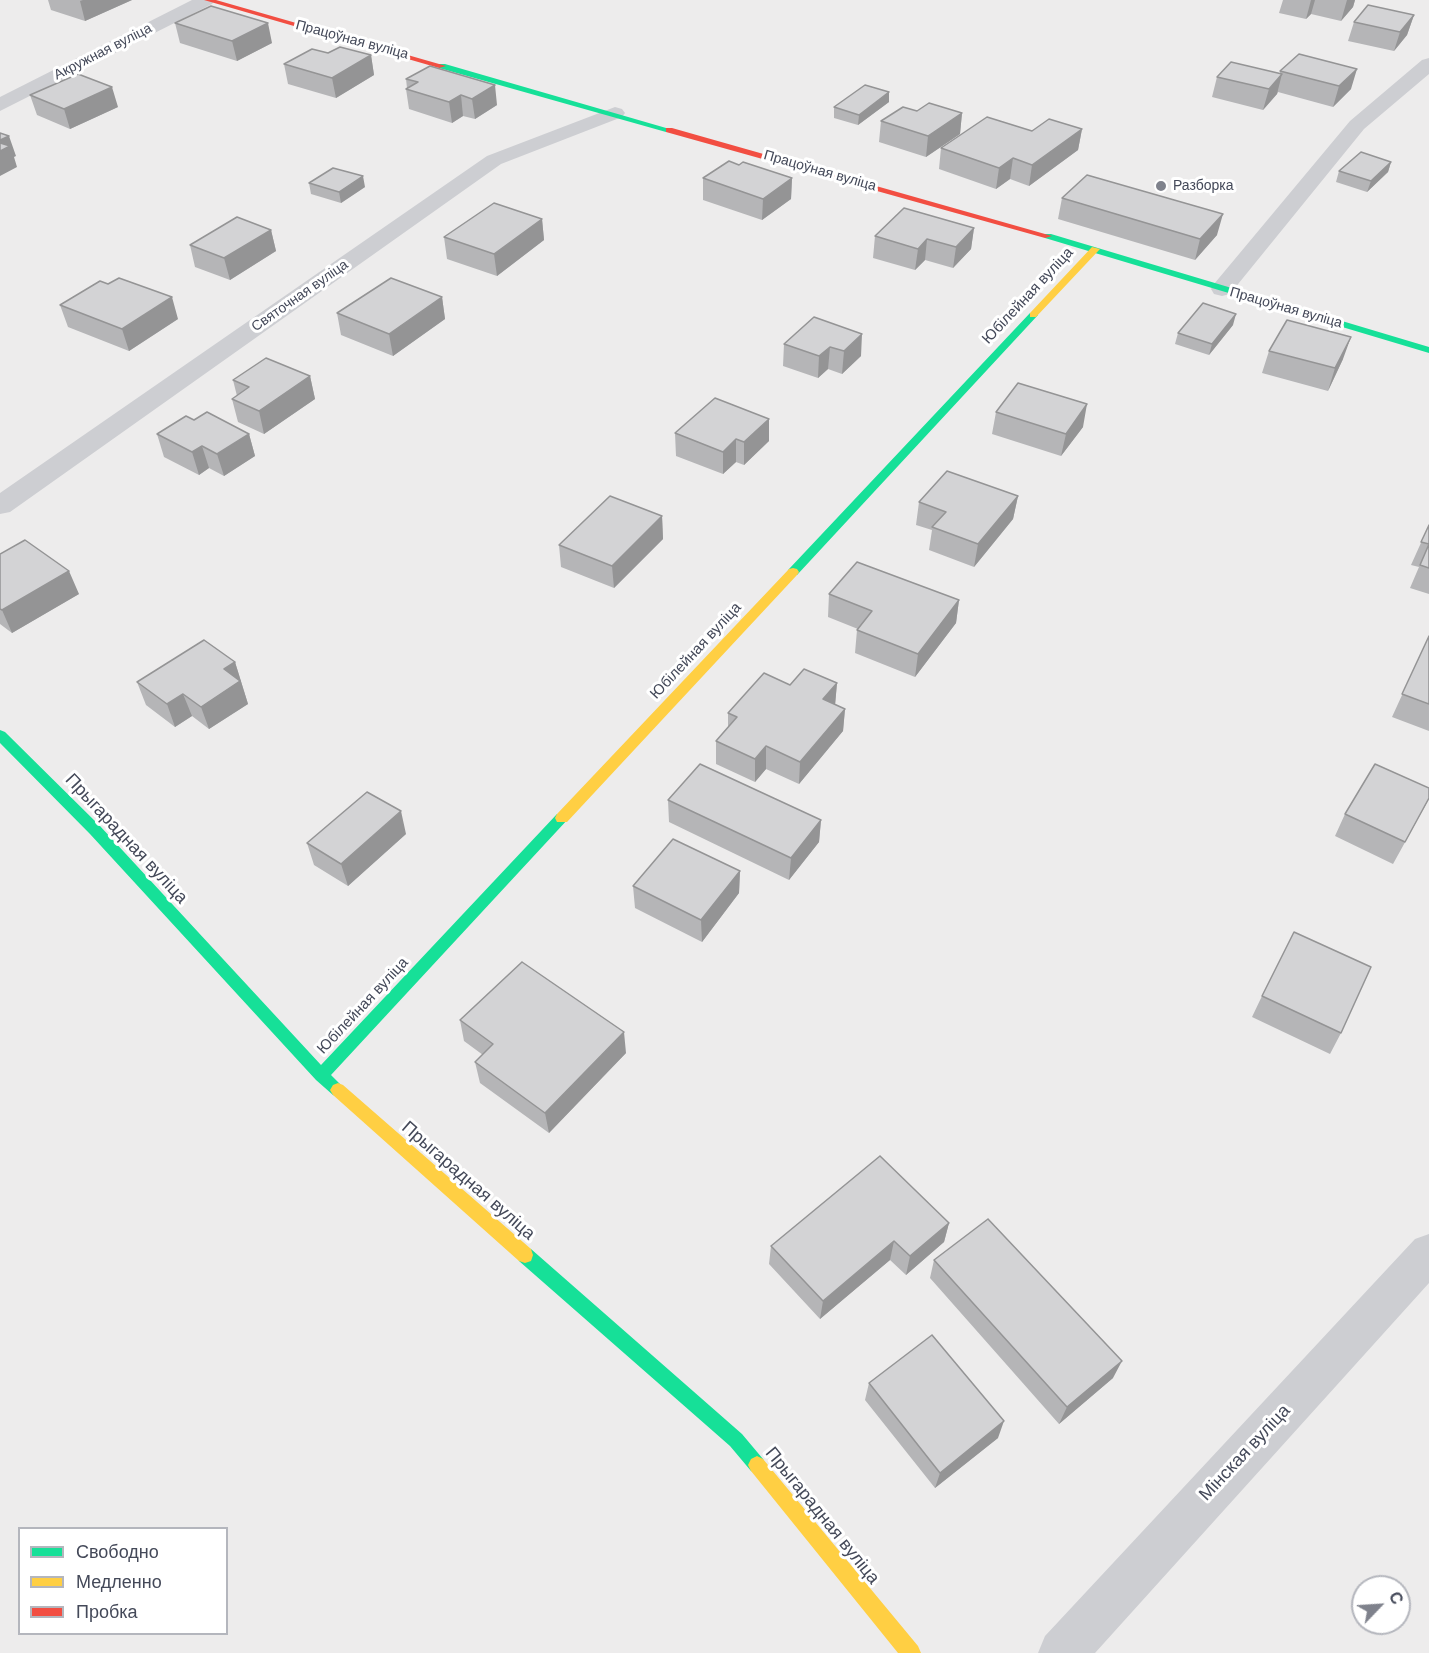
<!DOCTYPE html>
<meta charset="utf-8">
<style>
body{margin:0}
#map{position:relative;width:1429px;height:1653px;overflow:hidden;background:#edecec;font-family:Helvetica,sans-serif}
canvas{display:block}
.legend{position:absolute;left:18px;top:1527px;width:210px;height:108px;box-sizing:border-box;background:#fff;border:2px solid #b4b6bd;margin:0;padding:8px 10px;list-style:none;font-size:18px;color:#444959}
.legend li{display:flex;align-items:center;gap:12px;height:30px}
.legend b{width:30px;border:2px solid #b4b6bd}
.north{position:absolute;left:1351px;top:1575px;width:60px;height:60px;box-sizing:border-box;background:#fff;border:2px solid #b4b6bd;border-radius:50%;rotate:65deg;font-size:16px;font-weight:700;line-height:24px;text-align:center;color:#444959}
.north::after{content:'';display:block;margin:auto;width:21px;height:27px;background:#7f828c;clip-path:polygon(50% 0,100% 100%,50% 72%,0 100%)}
</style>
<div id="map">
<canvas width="1429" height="1653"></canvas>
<ul class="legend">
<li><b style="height:8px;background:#16e098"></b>Свободно</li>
<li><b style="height:8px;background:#ffcf43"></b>Медленно</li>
<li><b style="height:8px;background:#f24e42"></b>Пробка</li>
</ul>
<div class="north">С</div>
</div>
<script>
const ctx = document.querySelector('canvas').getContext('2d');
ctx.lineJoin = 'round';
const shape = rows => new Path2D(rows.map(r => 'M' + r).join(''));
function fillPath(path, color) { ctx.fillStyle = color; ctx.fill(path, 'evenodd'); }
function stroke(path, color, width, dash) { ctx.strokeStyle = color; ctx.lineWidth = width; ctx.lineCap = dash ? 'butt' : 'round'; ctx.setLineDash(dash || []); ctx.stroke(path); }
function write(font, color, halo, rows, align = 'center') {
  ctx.font = font + ' Helvetica,sans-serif'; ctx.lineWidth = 6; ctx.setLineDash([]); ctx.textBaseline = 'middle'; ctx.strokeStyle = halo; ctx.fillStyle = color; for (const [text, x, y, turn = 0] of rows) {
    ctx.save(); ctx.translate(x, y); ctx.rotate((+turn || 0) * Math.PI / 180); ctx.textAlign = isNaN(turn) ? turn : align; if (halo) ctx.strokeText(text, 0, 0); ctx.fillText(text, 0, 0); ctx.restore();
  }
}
const street = shape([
 [192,0,215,0,212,4,0,111,0,97,192,0],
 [1429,58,1429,74,1364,129,1230,294,1222,296,1214,294,1211,289,1214,284,1350,121,1422,60,1429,58],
 [615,107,622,109,625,113,622,117,501,164,10,512,0,514,0,493,487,156,615,107],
 [1429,1234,1429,1283,1095,1653,1038,1653,1045,1636,1415,1239,1429,1234]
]);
const fast = shape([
 [439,64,445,64,673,130,666,132,439,68,439,64],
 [1045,234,1051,234,1429,347,1429,353,1045,238,1045,234],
 [1030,313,1038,315,797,575,789,575,787,572,789,569,1030,313],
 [0,730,5,732,100,826,321,1065,557,814,567,814,569,818,331,1075,346,1090,343,1095,338,1097,333,1095,316,1080,90,834,0,743,0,730],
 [525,1247,531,1249,742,1434,763,1459,766,1465,763,1471,757,1474,751,1471,730,1446,519,1261,517,1255,519,1249,525,1247]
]);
const slow = shape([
 [1092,247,1100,249,1036,317,1030,317,1030,313,1092,247],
 [793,568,797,569,799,572,797,575,567,822,557,822,555,818,557,814,789,569,793,568],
 [338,1083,343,1085,531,1249,533,1255,531,1261,525,1263,519,1261,333,1095,330,1090,333,1085,338,1083],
 [757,1456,763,1459,918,1646,921,1653,898,1653,751,1471,748,1465,751,1459,757,1456]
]);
const jam = shape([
 [204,0,216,0,446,66,439,68,204,0],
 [666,128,672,128,1052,236,1045,238,666,132,666,128]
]);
const wall = shape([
 [48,0,132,0,85,21,51,10],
 [1283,0,1355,0,1353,7,1341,21,1311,14,1306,19,1279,13],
 [1414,15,1407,35,1394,51,1348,41,1354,22],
 [175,23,272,43,237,61,180,43],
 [328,53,371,55,374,75,336,98,288,84,284,64],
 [1280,71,1351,89,1333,107,1278,92,1277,94,1263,110,1212,97,1217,77,1280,73],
 [406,79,497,105,475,119,463,116,452,123,409,109,406,89,407,88],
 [30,95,118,107,70,129,37,115],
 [889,102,858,125,834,118,834,107],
 [917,111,962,113,960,134,926,157,879,142,881,121],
 [1082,129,1078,150,1029,186,1010,179,996,189,939,169,941,148,1032,131],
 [1391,162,1388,172,1367,192,1336,182,1339,171],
 [739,165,792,178,791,199,762,220,703,200,703,178],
 [309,183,365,187,341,203,311,194],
 [1062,198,1217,235,1195,260,1058,219],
 [542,219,544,240,497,276,447,259,444,237],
 [974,228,971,249,953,268,925,260,915,270,873,258,875,236],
 [271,230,276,251,230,280,195,267,190,245],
 [442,297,445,319,393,356,341,335,337,313],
 [60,305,178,319,129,351,68,327],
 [814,317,861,356,842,374,828,369,818,378,783,366,784,344],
 [1233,325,1209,355,1175,344,1178,333],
 [1269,351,1343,359,1328,391,1262,373],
 [310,376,315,399,264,434,238,422,232,399,237,396,233,380],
 [996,412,1083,427,1061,456,992,434],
 [769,419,769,441,744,465,736,462,723,474,676,456,675,433],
 [194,420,249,434,255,456,224,476,209,468,199,475,164,457,157,434],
 [1018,496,1013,519,974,567,929,550,932,530,916,525,919,502],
 [662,516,663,539,614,588,561,567,559,545],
 [1429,525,1429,594,1410,588,1419,567,1411,565],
 [0,554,79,594,12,633,0,624],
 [829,594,959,600,956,623,915,677,855,653,857,630,858,629,828,617],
 [1429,636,1429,731,1392,717],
 [235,662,248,704,209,729,192,716,175,727,146,705,137,682],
 [837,683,835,704,845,709,843,731,799,784,766,769,755,782,716,764,716,741,728,727,728,713,790,685],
 [1429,799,1393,864,1335,836,1345,814],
 [668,800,821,820,819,842,789,880,669,822],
 [406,834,348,886,314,865,307,843],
 [740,871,739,893,702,942,635,908,633,886],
 [1262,996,1341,1033,1330,1054,1252,1017],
 [460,1020,626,1053,549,1133,480,1083,475,1062,483,1055,464,1041],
 [949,1223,944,1242,906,1275,890,1260,820,1319,769,1264,771,1246],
 [934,1260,1113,1378,1059,1424,930,1278],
 [869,1383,998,1438,935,1488,865,1400]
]);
const shadedWall = shape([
 [83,0,132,0,85,21,80,1],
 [1311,0,1315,0,1311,14,1306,19],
 [1347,0,1355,0,1353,7,1341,21],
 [1414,15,1407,35,1394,51,1400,32],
 [268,23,272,43,237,61,232,41],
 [371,55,374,75,336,98,332,78],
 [1357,69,1351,89,1333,107,1339,86],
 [1282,74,1277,94,1263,110,1269,89],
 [495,85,497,105,475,119,472,99],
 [112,87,118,107,70,129,64,109],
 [889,92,889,102,858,125,859,115],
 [461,95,463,116,452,123,449,102],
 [962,113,960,134,926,157,928,136],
 [1082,129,1078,150,1029,186,1032,165],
 [9,136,16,156,14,157,17,167,0,176,0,140],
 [1013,158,1010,179,996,189,999,168],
 [1391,162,1388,172,1367,192,1371,181],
 [363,176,365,187,341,203,339,192],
 [792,178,791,199,762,220,763,199],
 [1223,214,1217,235,1195,260,1200,239],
 [542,219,544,240,497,276,494,254],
 [974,228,971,249,953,268,956,247],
 [271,230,276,251,230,280,224,258],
 [927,239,925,260,915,270,918,249],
 [172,297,178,319,129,351,122,329],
 [442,297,445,319,393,356,389,334],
 [1236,314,1233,325,1209,355,1212,344],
 [862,334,861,356,842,374,844,351],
 [1351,337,1343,359,1328,391,1335,368],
 [830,347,828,369,818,378,819,356],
 [310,376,315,399,264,434,259,411],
 [1087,404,1083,427,1061,456,1066,434],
 [769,419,769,441,744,465,744,442],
 [249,434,255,456,224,476,217,454],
 [736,439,736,462,723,474,723,452],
 [202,446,209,468,199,475,192,452],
 [1018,496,1013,519,974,567,978,544],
 [662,516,663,539,614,588,612,566],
 [69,571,79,594,12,633,2,610],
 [959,600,956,623,915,677,918,654],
 [235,662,248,704,209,729,201,707,224,669],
 [837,683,835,706,823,699],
 [183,694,192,716,175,727,167,704],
 [845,709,843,731,799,784,800,762],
 [766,746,766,769,755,782,755,759],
 [401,811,406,834,348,886,341,864],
 [821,820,819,842,789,880,791,858],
 [740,871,739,893,702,942,701,920],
 [624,1032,626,1053,549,1133,545,1113],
 [949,1223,944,1242,906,1275,910,1256],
 [894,1241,890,1260,820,1319,823,1301],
 [1122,1361,1113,1378,1059,1424,1067,1407],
 [1004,1421,998,1438,935,1488,940,1473]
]);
const building = shape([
 [1368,5,1414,15,1400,32,1354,22,1368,5],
 [211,6,268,23,232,41,175,23,211,6],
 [340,47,371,55,332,78,284,64,312,49,328,53,340,47],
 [1299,54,1357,69,1339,86,1280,71,1299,54],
 [1231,62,1282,74,1269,89,1217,77,1231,62],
 [430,66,495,85,472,99,461,95,449,102,406,89,418,82,406,79,430,66],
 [78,74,112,87,64,109,30,95,78,74],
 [865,85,889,92,859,115,834,107,865,85],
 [929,103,962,113,928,136,881,121,903,107,917,111,929,103],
 [987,117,1032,131,1049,119,1082,129,1032,165,1013,158,999,168,941,148,987,117],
 [0,133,9,136,0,140,0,133],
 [0,143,10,146,0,151,0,143],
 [1361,152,1391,162,1371,181,1339,171,1361,152],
 [729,161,739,165,743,162,792,178,763,199,703,178,729,161],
 [333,168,363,176,339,192,309,183,333,168],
 [1087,175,1223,214,1200,239,1062,198,1087,175],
 [494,203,542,219,494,254,444,237,494,203],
 [904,208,974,228,956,247,927,239,918,249,875,236,904,208],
 [237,217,271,230,224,258,190,245,237,217],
 [119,278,172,297,122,329,60,305,100,281,108,284,119,278],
 [391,278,442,297,389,334,337,313,391,278],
 [1203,303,1236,314,1212,344,1178,333,1203,303],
 [814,317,862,334,844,351,830,347,819,356,784,344,814,317],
 [1287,320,1351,337,1335,368,1269,351,1287,320],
 [266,358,310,376,259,411,232,399,249,387,233,380,266,358],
 [1018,383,1087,404,1066,434,996,412,1018,383],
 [715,398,769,419,744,442,736,439,723,452,675,433,715,398],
 [207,412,249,434,217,454,202,446,192,452,157,434,186,416,194,420,207,412],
 [947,471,1018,496,978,544,932,527,946,512,919,502,947,471],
 [610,496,662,516,612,566,559,545,610,496],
 [1429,525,1429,568,1420,565,1429,544,1421,542,1429,525],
 [25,540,69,571,2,610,0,609,0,554,25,540],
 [857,562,959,600,918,654,857,630,872,611,829,594,857,562],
 [1429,636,1429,704,1402,694,1429,636],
 [204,640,235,662,224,669,240,681,201,707,183,694,167,704,137,682,204,640],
 [804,669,837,683,823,699,845,709,800,762,766,746,755,759,716,741,737,717,728,713,764,673,790,685,804,669],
 [700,764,821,820,791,858,668,800,700,764],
 [1375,764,1429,788,1429,798,1405,842,1345,814,1375,764],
 [367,792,401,811,341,864,307,843,367,792],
 [673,839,740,871,701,920,633,886,673,839],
 [1294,932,1371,967,1341,1033,1262,996,1294,932],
 [522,962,624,1032,545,1113,475,1062,493,1044,460,1020,522,962],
 [880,1156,949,1223,910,1256,894,1241,823,1301,771,1246,880,1156],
 [988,1219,1122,1361,1067,1407,934,1260,988,1219],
 [932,1335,1004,1421,940,1473,869,1383,932,1335]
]);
const markers = [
 [1161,186,6,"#7f828c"]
];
const farStreetnames = [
 ["Працоўная вуліца",352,40,15],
 ["Акружная вуліца",103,52,-27],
 ["Працоўная вуліца",820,171,16],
 ["Святочная вуліца",300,296,-35],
 ["Працоўная вуліца",1286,308,16]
];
const farPoinames = [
 ["Разборка",1173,186]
];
const streetNames = [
 ["Юбілейная вуліца",1028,296,-47],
 ["Юбілейная вуліца",696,651,-47],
 ["Юбілейная вуліца",363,1006,-47]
];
const nearStreetnames = [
 ["Прыгарадная вуліца",126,839,47],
 ["Прыгарадная вуліца",468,1181,41],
 ["Мінская вуліца",1245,1453,-47],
 ["Прыгарадная вуліца",822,1516,51]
];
fillPath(street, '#cdced2');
fillPath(fast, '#16e098');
fillPath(slow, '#ffcf43');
fillPath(jam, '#f24e42');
fillPath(wall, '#b5b5b7');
fillPath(shadedWall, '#949495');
fillPath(building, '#d3d3d5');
stroke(building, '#949495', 1.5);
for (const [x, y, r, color] of markers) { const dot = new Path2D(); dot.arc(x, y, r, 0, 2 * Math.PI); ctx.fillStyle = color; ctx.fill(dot); stroke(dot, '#fff', 2); }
write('14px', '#444959', '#fff', farStreetnames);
write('14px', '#444959', '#fff', farPoinames, 'left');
write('15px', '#444959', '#fff', streetNames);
write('18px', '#444959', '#fff', nearStreetnames);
</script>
